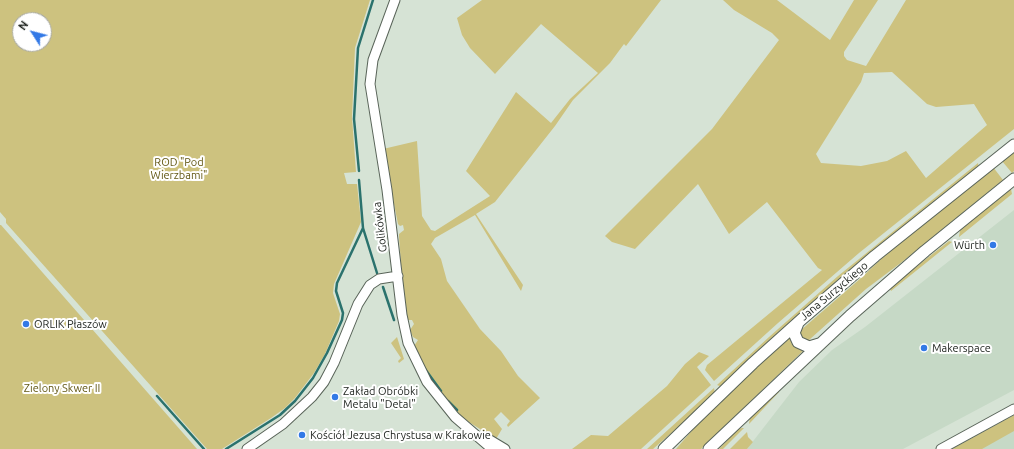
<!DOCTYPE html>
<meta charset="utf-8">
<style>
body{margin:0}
#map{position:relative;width:1014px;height:449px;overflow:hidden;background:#d6e3d5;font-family:Ubuntu,sans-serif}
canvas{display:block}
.north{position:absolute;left:12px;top:12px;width:40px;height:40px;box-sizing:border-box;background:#fff;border:1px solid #a4a6a4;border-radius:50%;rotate:306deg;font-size:11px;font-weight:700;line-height:16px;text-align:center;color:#1c211c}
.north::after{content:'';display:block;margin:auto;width:14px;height:18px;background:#3379e6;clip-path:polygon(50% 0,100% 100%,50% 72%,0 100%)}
</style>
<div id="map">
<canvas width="1014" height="449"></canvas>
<div class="north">N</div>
</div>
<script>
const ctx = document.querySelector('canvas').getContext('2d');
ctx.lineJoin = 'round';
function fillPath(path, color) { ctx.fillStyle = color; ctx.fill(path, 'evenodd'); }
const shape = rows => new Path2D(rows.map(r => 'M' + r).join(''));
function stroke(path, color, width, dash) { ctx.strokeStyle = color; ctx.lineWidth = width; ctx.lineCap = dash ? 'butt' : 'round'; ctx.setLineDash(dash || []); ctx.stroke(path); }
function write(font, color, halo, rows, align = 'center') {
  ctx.font = font + ' Ubuntu,sans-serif'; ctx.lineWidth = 4; ctx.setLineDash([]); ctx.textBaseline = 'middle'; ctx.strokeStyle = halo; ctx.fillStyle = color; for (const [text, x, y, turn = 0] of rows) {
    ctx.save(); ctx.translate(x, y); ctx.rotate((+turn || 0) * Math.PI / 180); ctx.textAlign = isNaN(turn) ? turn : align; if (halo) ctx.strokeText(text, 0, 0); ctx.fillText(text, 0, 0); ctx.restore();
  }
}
const built = shape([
 [1014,210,1014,390,903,449,747,449,799,382,832,350,865,327],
 [1014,424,1014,449,967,449]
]);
const green = shape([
 [0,0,370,0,355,48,352,117,356,172,344,173,347,184,357,184,361,222,334,284,333,293,340,314,339,321,325,354,314,373,295,398,285,408,271,418,222,449,207,449,6,223,6,219,0,212],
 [20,20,44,20,44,44,20,44],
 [482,0,661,0,626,46,624,44,610,63,573,100,555,126,495,202,476,214,523,285,521,291,475,215,435,238,431,244,441,259,447,281,480,329,501,351,518,376,540,398,508,427,507,425,510,421,501,412,494,419,502,429,496,439,464,419,448,402,432,381,414,346,418,340,413,337,410,330,414,324,412,320,407,320,404,305,399,237,399,234,404,230,403,225,400,226,398,224,383,149,417,141,422,216,431,230,435,231,490,196,466,171,516,92,551,123,570,99,598,73,541,24,495,74,470,48,462,35,457,18],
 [723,0,777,0,830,40,854,0,878,0,844,52,844,56,847,60,866,66,906,0,1014,0,1014,129,859,253,778,323,714,381,705,370,707,365,822,270,818,268,767,202,729,234,698,184,635,249,612,242,605,236,712,129,779,40,772,33,734,10],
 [892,72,927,104,936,107,974,104,987,125,926,178,906,151,887,161,861,166,821,163,816,154,861,82,864,73],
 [1014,151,1014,171,1012,173,1002,161],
 [978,163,979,168,722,387,717,385,769,337,838,276],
 [993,167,1003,180,902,262,866,289,809,340,804,341,799,332,801,330,861,278,894,247],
 [1011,189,1012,194,959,237,960,230],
 [0,225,1,225,197,449,0,449],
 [949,241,952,242,891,291,890,289,907,274],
 [789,336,792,344,803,351,701,449,676,449,708,412],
 [397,337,404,359,399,363,398,361,401,358,391,343],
 [699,352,709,356,697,367,711,385,641,449,572,449,591,435,608,436,667,386,685,364],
 [714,388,715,393,699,409,653,449,647,449],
 [778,391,779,392,749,424,750,417],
 [1014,415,1014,431,982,449,952,449],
 [742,428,744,428,723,449,719,449,738,429],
 [747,432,748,437,753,442,747,449,730,449]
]);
const stream = shape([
 [359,171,354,119,358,48,373,0],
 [359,180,363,228,377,273],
 [383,287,394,320],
 [425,369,441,391],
 [157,396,204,449],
 [448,401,457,410],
 [226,449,280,415,295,401,313,378,327,353,342,320,343,313,336,291,337,283,363,228]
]);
const minor = shape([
 [395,0,373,60,370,84,387,190,402,315,408,343,427,382,455,417,492,449],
 [485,437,505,449],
 [247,449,283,424,312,397,324,382,334,363,358,304,370,285,379,279,398,276],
 [941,449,1014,409]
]);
const major = shape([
 [798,323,794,333,798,342,809,347,819,344],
 [664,449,753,363,802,319,875,256,1014,145],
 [709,449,850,316,925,251,1014,179]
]);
const markers = [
 [993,245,4,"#3379e6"],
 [26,324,4,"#3379e6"],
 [924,348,4,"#3379e6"],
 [335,397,4,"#3379e6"],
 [302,435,4,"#3379e6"]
];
const parkNames = [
 ["ROD \"Pod",179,162],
 ["Wierzbami\"",179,175],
 ["Zielony Skwer II",62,388]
];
const streetNames = [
 ["Golikówka",380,227,-97],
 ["Jana Surzyckiego",834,291,-40]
];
const poiNames = [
 ["Würth",985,245,"right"],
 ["ORLIK Płaszów",34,324],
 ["Makerspace",932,348],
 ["Zakład Obróbki",343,391],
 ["Metalu \"Detal\"",343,404],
 ["Kościół Jezusa Chrystusa w Krakowie",310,435]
];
fillPath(built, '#c6d9c6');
fillPath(green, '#cdc27f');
stroke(stream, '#2b726d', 2.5);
stroke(minor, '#596459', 11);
stroke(major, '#596459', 13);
stroke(minor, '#fff', 9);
stroke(major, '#fff', 11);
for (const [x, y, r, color] of markers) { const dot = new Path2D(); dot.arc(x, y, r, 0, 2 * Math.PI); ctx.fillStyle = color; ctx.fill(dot); stroke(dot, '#fff', 1.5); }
write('11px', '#625714', '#fff', parkNames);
write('11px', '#1c211c', '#fff', streetNames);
write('11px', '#1c211c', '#fff', poiNames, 'left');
</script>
